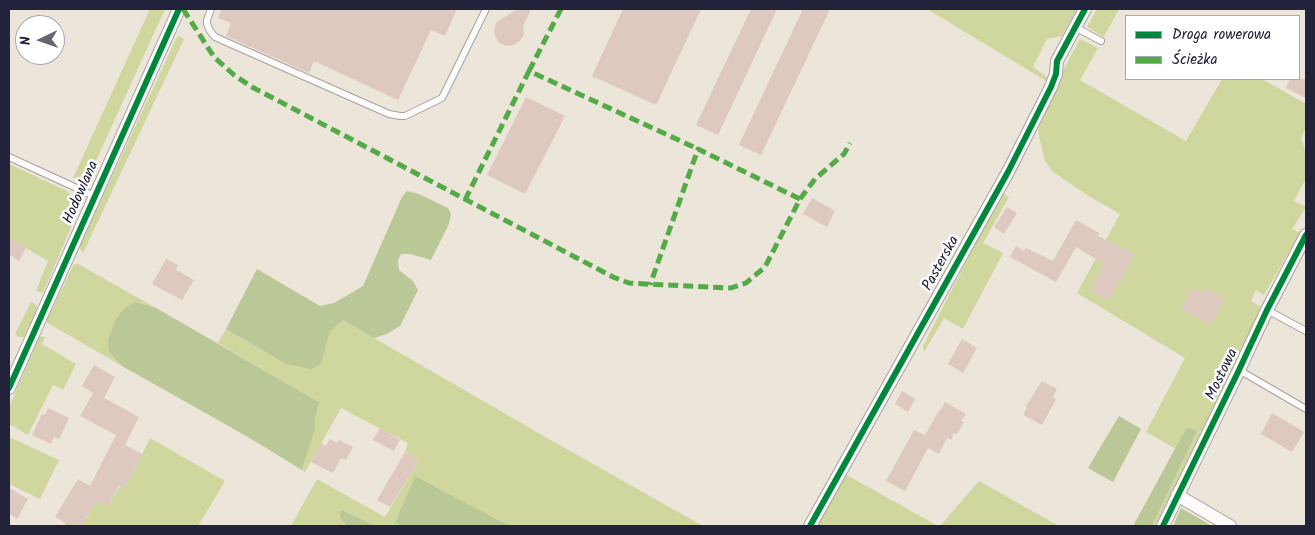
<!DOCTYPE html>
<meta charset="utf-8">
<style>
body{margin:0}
#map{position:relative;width:1315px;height:535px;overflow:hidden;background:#ece5d9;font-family:Kalam,sans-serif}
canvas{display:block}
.frame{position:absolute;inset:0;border:10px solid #22223b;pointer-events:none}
.legend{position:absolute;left:1125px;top:15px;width:175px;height:65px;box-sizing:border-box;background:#fff;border:1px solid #a7a7b1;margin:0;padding:6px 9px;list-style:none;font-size:15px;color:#22223b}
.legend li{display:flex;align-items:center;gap:10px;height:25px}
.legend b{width:25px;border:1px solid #a7a7b1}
.north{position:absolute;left:15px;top:15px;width:50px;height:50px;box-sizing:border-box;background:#fff;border:1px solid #a7a7b1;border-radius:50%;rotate:267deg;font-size:14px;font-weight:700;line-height:20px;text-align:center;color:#22223b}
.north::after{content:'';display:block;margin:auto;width:18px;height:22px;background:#696672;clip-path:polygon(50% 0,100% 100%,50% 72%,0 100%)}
</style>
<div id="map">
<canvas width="1315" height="535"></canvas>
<div class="frame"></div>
<ul class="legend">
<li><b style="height:6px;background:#00873e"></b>Droga rowerowa</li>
<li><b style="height:6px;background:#53aa46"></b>Ścieżka</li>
</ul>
<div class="north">N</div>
</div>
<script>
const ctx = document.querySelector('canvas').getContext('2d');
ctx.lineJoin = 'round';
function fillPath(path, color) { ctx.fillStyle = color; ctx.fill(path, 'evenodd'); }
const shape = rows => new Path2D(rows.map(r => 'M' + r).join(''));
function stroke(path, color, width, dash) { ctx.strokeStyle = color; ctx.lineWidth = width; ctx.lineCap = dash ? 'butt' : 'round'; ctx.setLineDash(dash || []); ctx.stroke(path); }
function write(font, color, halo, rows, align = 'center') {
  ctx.font = font + ' Kalam,sans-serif'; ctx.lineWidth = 5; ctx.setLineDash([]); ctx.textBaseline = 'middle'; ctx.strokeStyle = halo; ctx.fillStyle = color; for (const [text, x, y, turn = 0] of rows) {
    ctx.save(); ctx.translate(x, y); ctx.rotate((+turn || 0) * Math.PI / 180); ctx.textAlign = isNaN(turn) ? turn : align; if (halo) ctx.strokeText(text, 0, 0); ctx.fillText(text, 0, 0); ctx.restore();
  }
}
const green = shape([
 [150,9,165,9,90,174,84,178,73,178],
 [927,9,1077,9,1062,36,1047,39,1033,67,1050,79,1048,82],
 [1097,9,1119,9,1104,37,1087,27],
 [179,36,184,39,83,253,79,247,176,39],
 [1080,39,1098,48,1080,80,1186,141,1222,79,1262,79,1306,104,1306,128,1301,138,1306,153,1306,178,1294,201,1306,207,1292,229,1300,233,1264,295,1256,290,1251,301,1261,307,1230,377,1155,526,1152,526,1197,431,1187,427,1176,449,1146,432,1185,358,1077,293,1120,214,1087,195,1052,171,1045,161,1038,132,1041,120,1061,74],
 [9,164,67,191,75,199,77,202,73,216,75,218,43,293,36,291,48,261,9,238],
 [1002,192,1009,197,983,243,1003,253,963,329,944,318,924,352,923,346],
 [74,264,78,264,156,308,135,302,109,352,122,366,46,322],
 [31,302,36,305,37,309,24,337,19,337,15,334],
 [343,320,549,439,703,526,510,526,415,476,395,522,401,526,376,526,342,510,340,517,347,526,291,526,317,479,385,517,419,460,405,452,408,443,341,408,305,472,302,470,315,429,315,419,319,402,218,343,226,329,286,364],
 [40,336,45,337,42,344,76,364,63,390,53,385,28,435,9,424,9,407],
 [9,437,59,460,40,499,9,484],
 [150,438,225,481,198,526,64,526,74,511,87,518,97,500,108,506,120,486,125,488],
 [843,473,938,526,814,526],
 [979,481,1059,526,940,526]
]);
const forest = shape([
 [407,191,419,194,448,208,451,214,449,224,431,260,410,254,401,254,398,260,399,270,413,281,418,290,400,326,387,334,374,338,343,320,330,331,321,364,311,369,286,364,226,329,257,269,320,306,334,303,363,286,402,197],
 [135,302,156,308,319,402,315,419,315,429,302,470,248,437,122,366,109,352,108,340,116,319,126,307],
 [1119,416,1141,429,1113,482,1088,468],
 [1187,427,1197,431,1152,526,1133,526],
 [415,476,510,526,401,526,395,522],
 [1181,508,1212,526,1173,526],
 [342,510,376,526,347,526,340,517,340,513]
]);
const building = shape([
 [222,9,457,9,445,36,431,30,398,100,314,61,309,73,226,36,231,23,218,18],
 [517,9,531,9,523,27,524,34,520,41,514,45,506,46,499,43,495,36,494,29,497,22],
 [623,9,701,9,656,105,592,76],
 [751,9,777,9,718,135,696,125],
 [803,9,830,9,761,155,739,145],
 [1290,79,1306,79,1306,98,1286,88],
 [526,97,565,116,525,194,487,175],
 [812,198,835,211,827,227,803,214],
 [1007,207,1017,213,1004,234,994,227],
 [1076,220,1099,233,1098,236,1135,254,1109,301,1090,290,1104,264,1076,247,1056,282,1010,257,1016,246,1024,251,1026,248,1053,261],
 [9,238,26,248,19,261,9,255],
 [166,259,178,265,176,270,194,280,182,300,152,284],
 [1192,288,1202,293,1205,288,1225,299,1211,325,1181,309],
 [962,339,977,348,963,373,948,364],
 [94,365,115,377,104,398,139,417,125,445,142,454,125,488,119,485,108,507,97,500,82,526,71,526,55,517,78,479,90,486,116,435,80,416,93,393,82,386],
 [1042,381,1057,389,1053,397,1056,399,1042,425,1023,415,1027,407,1026,406],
 [902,391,915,399,908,412,895,404],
 [945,402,966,414,961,421,964,422,957,434,954,433,951,440,947,438,939,454,928,448,905,491,886,481,914,430,925,435,940,409,941,410],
 [48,408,69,418,59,439,54,437,51,444,32,435,42,414,45,415],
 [1272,413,1304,432,1292,452,1261,434],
 [380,428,400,440,394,451,373,440],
 [330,439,337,443,339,440,353,447,346,460,341,458,333,473,311,462,321,443,326,446],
 [405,452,419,460,390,507,377,500],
 [9,488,28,499,17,519,9,514]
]);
const lane = shape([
 [211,9,207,20,207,24,210,31,215,37,389,114,400,116,405,116,442,98,486,9],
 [1075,27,1101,41],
 [9,157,94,196],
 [1267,310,1306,331],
 [1239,370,1306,409]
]);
const street = shape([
 [9,388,179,9],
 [1177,495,1230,526],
 [810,526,1008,172,1051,87,1056,74,1057,61,1085,9],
 [1163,526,1239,370,1267,310,1306,235]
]);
const quiet = shape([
 [183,9,214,57,234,75,252,87,613,277,629,283,645,284,731,288,746,283,765,267,800,199,698,149,650,285],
 [529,71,561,9],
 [800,199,815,179,844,154,850,143],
 [465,200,529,71,698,149]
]);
const cycleway = shape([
 [9,388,179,9],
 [810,526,1008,172,1051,87,1056,74,1057,61,1085,9],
 [1163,526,1239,370,1267,310,1306,235]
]);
const streetNames = [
 ["Hodowlana",82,193,-66],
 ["Pasterska",942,264,-61],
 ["Mostowa",1223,375,-64]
];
fillPath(green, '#cfd79e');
fillPath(forest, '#bac797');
fillPath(building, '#ddc9c0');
stroke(lane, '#a6a19e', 8);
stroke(street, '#a6a19e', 14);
stroke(lane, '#fcfbf9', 6);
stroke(street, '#fcfbf9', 12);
stroke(quiet, '#53aa46', 5, [10, 5]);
stroke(cycleway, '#00873e', 6);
write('15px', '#22223b', '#fff', streetNames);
</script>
